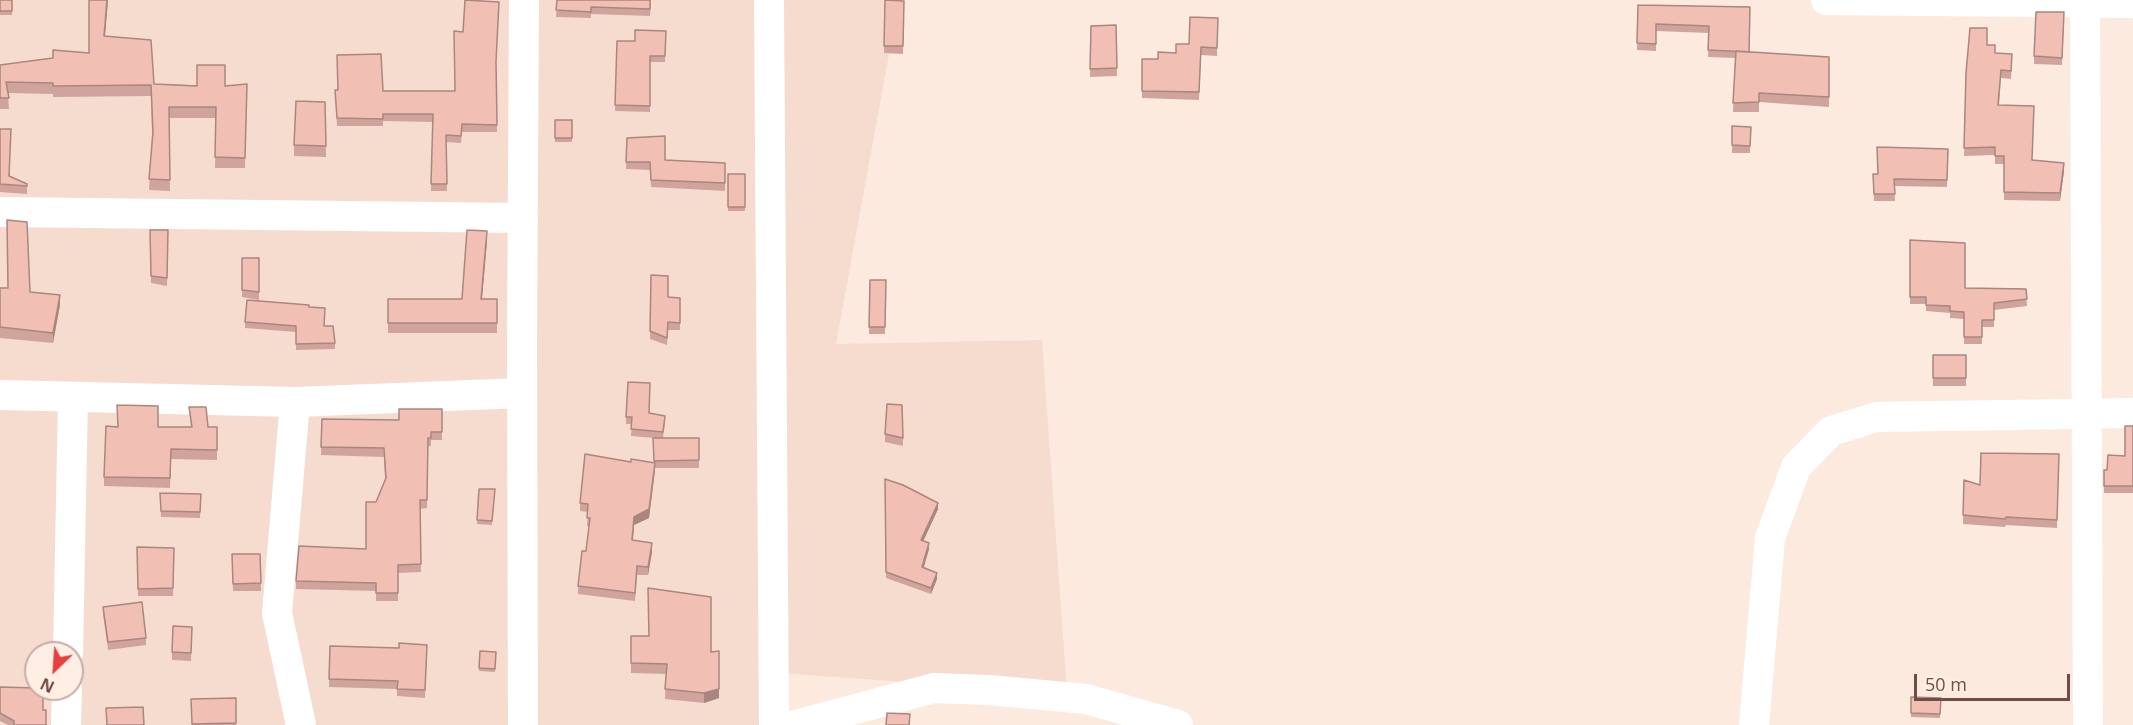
<!DOCTYPE html>
<style>
body{margin:0}
#map{position:relative;width:2133px;height:725px;overflow:hidden;background:#fdeade;font-family:"Open Sans",sans-serif}
canvas{display:block}
.north{position:absolute;left:24px;top:641px;width:60px;height:60px;box-sizing:border-box;background:#ffeee4;border:2px solid #c7ada5;border-radius:50%;rotate:205deg;font-size:16px;font-weight:700;line-height:24px;text-align:center;color:#724c46}
.north::after{content:'';display:block;margin:auto;width:21px;height:27px;background:#ea3f3f;clip-path:polygon(50% 0,100% 100%,50% 72%,0 100%)}
.scale{position:absolute;left:1914px;top:674px;width:156px;height:27px;box-sizing:border-box;border:3px solid #724c46;border-top:0;padding-left:8px;font-size:18px;line-height:21px;white-space:nowrap;color:#724c46;-webkit-text-stroke:4px #ffeee4;paint-order:stroke}
</style>
<div id="map">
<canvas width="2133" height="725"></canvas>
<div class="north">N</div>
<div class="scale">50 m</div>
</div>
<script>
const ctx = document.querySelector('canvas').getContext('2d');
ctx.lineJoin = 'round';
function fillPath(path, color) { ctx.fillStyle = color; ctx.fill(path, 'evenodd'); }
const shape = rows => new Path2D(rows.map(r => 'M' + r).join(''));
function stroke(path, color, width, dash) { ctx.strokeStyle = color; ctx.lineWidth = width; ctx.lineCap = dash ? 'butt' : 'round'; ctx.setLineDash(dash || []); ctx.stroke(path); }
const residential = shape([
 [0,0,899,0,836,344,1042,340,1067,693,776,673,766,725,0,725],
 [36,653,72,653,72,689,36,689]
]);
const minor = shape([
 [769,0,774,725],
 [1826,0,2133,3],
 [2085,4,2088,725],
 [0,212,523,218],
 [0,395,295,402,522,393],
 [295,402,277,613,301,725],
 [68,653,73,397],
 [66,725,67,689],
 [523,725,522,344,524,0],
 [796,725,934,688,989,690,1086,699,1178,725],
 [1754,725,1770,538,1796,467,1831,431,1877,417,2133,413]
]);
const wall = shape([
 [0,0,12,0,12,15,0,15],
 [108,0,105,36,154,84,225,86,247,84,245,168,215,168,216,118,169,118,170,191,149,190,152,135,151,96,53,97,53,94,8,93,9,109,0,109,0,65,89,53],
 [557,0,651,0,650,16,591,14,591,18,556,17],
 [885,0,904,1,903,54,884,53],
 [1638,5,1750,7,1749,52,1829,57,1829,107,1759,102,1759,112,1733,112,1735,58,1708,57,1709,33,1656,31,1656,51,1637,50],
 [1218,18,1217,56,1201,55,1199,100,1142,98,1142,59,1158,59,1176,53,1189,44],
 [2064,20,2062,65,2034,64,2034,56],
 [1116,25,1117,76,1090,77,1091,26],
 [666,31,665,62,650,62,650,112,615,111,617,41,635,41],
 [463,32,496,66,497,132,462,132,461,143,446,142,447,191,431,191,433,122,383,121,383,126,337,126,335,90,455,91],
 [1987,45,1995,53,2012,61,2011,79,2001,78,1999,105,2033,160,2064,171,2060,201,2004,200,2004,164,1995,164,1995,155,1964,156,1966,73],
 [325,102,326,157,294,156,294,145],
 [555,120,572,120,572,142,555,142],
 [1732,126,1751,127,1750,153,1732,153],
 [0,129,10,176,27,184,27,194,0,192],
 [627,138,665,160,725,163,725,191,651,187,650,170,626,169],
 [1948,149,1947,187,1894,186,1895,201,1874,201,1873,174,1877,174],
 [728,174,745,174,745,211,728,211],
 [150,230,168,230,167,286,151,283],
 [1910,240,1965,288,2026,289,2027,306,1994,310,1994,327,1982,327,1982,344,1964,344,1964,319,1950,318,1950,313,1926,311,1926,304,1910,304],
 [487,241,482,299,497,299,497,333,388,333,388,299,462,299],
 [242,258,259,258,259,300,242,297],
 [651,275,668,297,680,298,680,330,668,330,667,345,650,339],
 [870,280,886,280,885,334,869,334],
 [0,288,30,292,60,305,53,343,0,338],
 [309,307,324,326,335,343,335,349,296,350,296,332,245,328,245,322],
 [1933,355,1966,355,1966,386,1933,386],
 [902,405,903,446,885,442,885,434],
 [189,407,208,427,217,427,217,460,171,459,170,488,104,486,104,477,191,427],
 [442,409,442,440,431,440,431,446,428,446,427,508,420,509,421,572,398,573,398,601,376,601,376,591,296,589,296,581,366,549,376,502,385,479,384,457,321,455,322,419,399,420],
 [649,413,665,422,663,438,699,438,699,468,655,468,649,518,634,525,633,540,652,552,648,575,637,575,635,601,578,594,578,586,586,551,589,526,587,526,588,512,580,511,580,503,631,462,654,463,653,438,655,438,631,436,632,424,626,424,626,417],
 [2133,426,2133,493,2104,493,2104,470,2107,470,2125,456],
 [2059,454,2057,528,2006,525,2005,527,1963,524,1964,480,1980,485],
 [885,479,938,509,923,541,929,549,924,567,937,579,931,594,886,578],
 [479,489,495,493,492,525,477,524],
 [160,493,201,494,200,518,161,517],
 [137,547,174,548,173,596,138,596],
 [232,554,260,554,261,591,233,591],
 [103,607,146,638,146,645,108,650,103,614],
 [192,635,191,661,172,660,172,652],
 [631,636,711,652,719,698,704,703,665,699,666,674,631,673],
 [427,645,425,698,397,696,397,689,329,687,330,646,399,648],
 [480,651,496,652,495,672,479,671],
 [0,687,43,710,46,725,8,725,0,721],
 [236,698,236,725,192,725,191,699],
 [1941,698,1940,718,1911,717,1911,713]
]);
const shadedWall = shape([
 [107,0,108,0,104,47,104,36],
 [2064,163,2064,171,2060,201,2060,193],
 [487,231,487,241,481,309,481,299],
 [60,295,60,305,53,343,53,333],
 [655,463,655,471,649,518,634,525,632,549,634,517],
 [938,503,938,509,921,546,921,540],
 [652,543,652,552,648,575,648,567],
 [929,543,929,549,922,573,922,567],
 [937,573,937,579,931,594,931,588],
 [719,689,719,698,704,703,704,693]
]);
const building = shape([
 [0,0,12,0,12,11,0,11,0,0],
 [89,0,107,0,104,36,151,40,154,84,197,86,197,65,225,65,225,86,247,84,245,158,215,157,216,107,169,107,170,180,149,179,153,132,151,85,53,86,53,83,6,82,9,98,0,98,0,65,53,58,53,50,89,53,89,0],
 [465,0,499,2,496,61,497,125,462,124,461,136,446,135,447,184,431,184,433,114,383,114,383,119,337,118,335,90,338,90,337,55,381,54,383,91,455,91,454,31,463,32,465,0],
 [557,0,650,0,650,9,591,7,591,12,556,10,557,0],
 [885,0,904,1,903,46,884,46,885,0],
 [1638,5,1750,7,1749,52,1708,50,1709,26,1656,24,1656,44,1637,43,1638,5],
 [2036,12,2064,12,2062,58,2034,56,2036,12],
 [1190,17,1218,18,1217,48,1201,47,1199,92,1142,91,1142,59,1158,59,1158,52,1176,53,1176,44,1189,44,1190,17],
 [1116,25,1117,68,1090,69,1091,26,1116,25],
 [1970,28,1987,28,1987,45,1995,45,1995,53,2012,54,2011,71,2001,70,1998,105,2034,106,2032,160,2064,163,2060,193,2004,192,2004,156,1995,156,1995,147,1964,148,1966,73,1970,28],
 [635,30,666,31,665,56,650,56,650,106,615,105,617,41,635,41,635,30],
 [1736,51,1829,57,1829,97,1759,93,1759,102,1733,103,1736,51],
 [296,101,325,102,326,146,294,145,296,101],
 [555,120,572,120,572,138,555,138,555,120],
 [1732,126,1751,127,1750,146,1732,145,1732,126],
 [0,129,11,129,9,176,27,184,27,186,0,184,0,129],
 [665,136,665,160,725,163,725,183,651,180,650,162,626,162,627,138,665,136],
 [1877,147,1948,149,1947,180,1894,179,1895,194,1874,194,1873,174,1878,174,1877,147],
 [728,174,745,174,745,207,728,207,728,174],
 [7,220,27,222,30,292,60,295,53,333,0,327,0,288,8,288,7,220],
 [150,230,168,230,167,278,151,276,150,230],
 [467,230,487,231,481,299,497,299,497,323,388,323,388,299,462,299,467,230],
 [1910,240,1965,243,1965,288,2026,289,2027,299,1994,303,1994,320,1982,320,1982,337,1964,337,1964,312,1950,311,1950,306,1926,305,1926,297,1910,297,1910,240],
 [242,258,259,258,259,292,242,290,242,258],
 [651,275,668,276,668,297,680,298,680,323,668,322,667,338,650,331,651,275],
 [870,280,886,280,885,327,869,327,870,280],
 [247,300,309,305,309,307,325,308,324,326,333,326,335,343,296,344,296,326,245,322,247,300],
 [1933,355,1966,355,1966,378,1933,378,1933,355],
 [628,382,650,383,649,413,665,416,663,432,631,429,632,417,626,417,628,382],
 [887,404,902,405,903,438,885,434,887,404],
 [117,405,158,406,158,427,192,427,189,407,206,407,208,427,217,427,217,450,171,449,170,478,104,477,106,426,118,427,117,405],
 [399,409,442,409,442,432,431,432,431,438,428,438,427,500,420,500,421,564,398,565,398,593,376,593,376,583,296,581,299,546,366,549,366,502,376,502,386,478,384,448,321,447,322,419,399,420,399,409],
 [2125,426,2133,426,2133,486,2104,486,2104,470,2107,470,2108,455,2125,456,2125,426],
 [653,438,699,438,699,460,654,461,653,438],
 [1981,453,2059,454,2057,520,2006,517,2005,519,1963,515,1964,480,1980,485,1981,453],
 [585,454,631,462,631,459,655,463,649,509,634,517,632,540,652,543,648,567,637,566,635,593,578,586,582,551,586,551,590,518,587,518,588,504,580,503,585,454],
 [885,479,903,485,938,503,921,540,929,543,922,567,937,573,931,588,886,572,885,479],
 [479,489,495,489,492,521,477,520,479,489],
 [160,493,201,494,200,512,161,511,160,493],
 [137,547,174,548,173,588,138,589,137,547],
 [232,554,260,554,261,583,233,584,232,554],
 [648,588,711,597,711,652,719,651,719,689,704,693,665,689,667,664,631,663,631,636,649,636,648,588],
 [142,602,146,638,108,642,103,607,142,602],
 [173,626,192,627,191,653,172,652,173,626],
 [399,643,427,645,425,690,397,689,398,681,329,679,330,646,399,648,399,643],
 [480,651,496,652,495,669,479,668,480,651],
 [0,687,36,688,36,689,43,689,43,710,46,710,46,725,14,725,14,721,0,713,0,687],
 [1911,697,1941,698,1940,714,1911,713,1911,697],
 [236,698,236,723,192,724,191,699,236,698],
 [143,707,144,725,107,725,106,708,143,707],
 [887,713,910,714,909,725,886,725,887,713]
]);
fillPath(residential, '#f6dccf');
stroke(minor, '#fff', 30);
fillPath(wall, '#d0a49c');
fillPath(shadedWall, '#a9867f');
fillPath(building, '#f2bfb5');
stroke(building, '#a9867f', 1.5);
</script>
